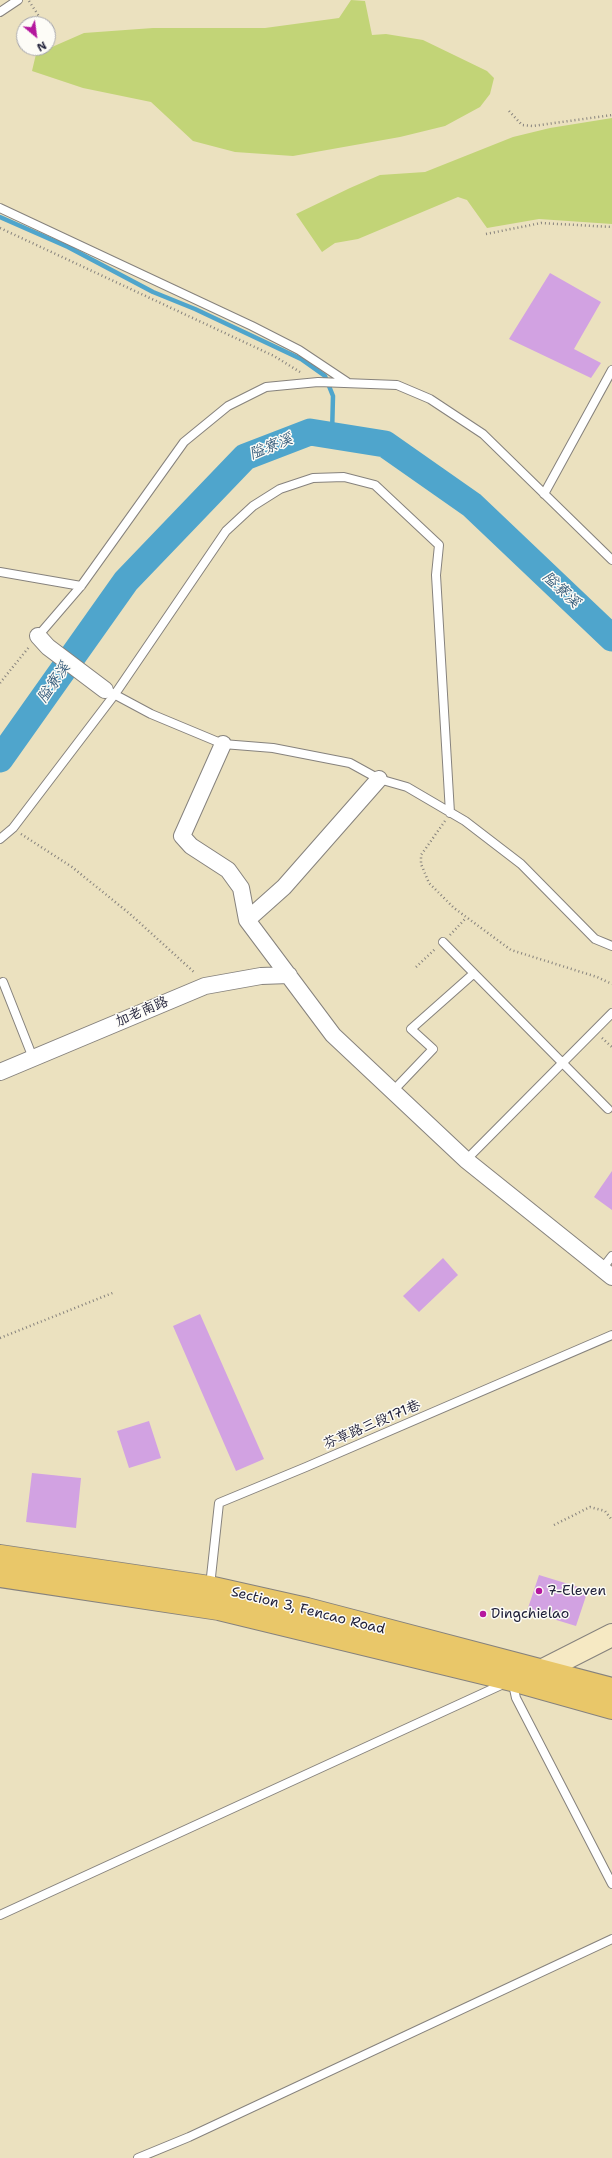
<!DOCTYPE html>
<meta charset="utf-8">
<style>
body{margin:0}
#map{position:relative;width:612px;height:2158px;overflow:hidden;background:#ebe1bf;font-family:"Shantell Sans",sans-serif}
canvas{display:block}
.north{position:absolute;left:16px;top:16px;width:40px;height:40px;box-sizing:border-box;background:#fdfcf7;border:1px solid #a5a5ac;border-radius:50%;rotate:151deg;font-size:11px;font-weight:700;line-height:16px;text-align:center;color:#22223b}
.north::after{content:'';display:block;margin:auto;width:14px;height:18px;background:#b5179e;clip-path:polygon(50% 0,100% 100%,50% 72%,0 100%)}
</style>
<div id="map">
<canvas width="612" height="2158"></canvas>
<div class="north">N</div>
</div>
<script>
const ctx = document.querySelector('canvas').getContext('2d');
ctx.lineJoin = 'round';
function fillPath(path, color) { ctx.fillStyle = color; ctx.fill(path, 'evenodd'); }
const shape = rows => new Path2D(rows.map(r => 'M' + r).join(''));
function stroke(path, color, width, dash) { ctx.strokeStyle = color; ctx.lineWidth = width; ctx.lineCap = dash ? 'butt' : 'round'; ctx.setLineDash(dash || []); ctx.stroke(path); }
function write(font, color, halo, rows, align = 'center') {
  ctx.font = font + ' "Shantell Sans","LXGW WenKai TC",sans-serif'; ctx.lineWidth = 3; ctx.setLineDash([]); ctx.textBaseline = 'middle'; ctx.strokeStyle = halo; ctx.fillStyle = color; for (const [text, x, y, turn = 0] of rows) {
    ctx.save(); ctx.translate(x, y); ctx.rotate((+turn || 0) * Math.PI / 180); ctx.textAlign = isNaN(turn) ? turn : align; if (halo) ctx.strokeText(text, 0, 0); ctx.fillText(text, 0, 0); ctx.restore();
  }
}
const green = shape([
 [351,0,365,1,372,35,386,34,423,40,487,71,494,78,490,94,480,107,445,126,400,137,293,156,235,152,193,141,151,102,83,88,32,71,36,54,84,33,153,28,265,28,339,18],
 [612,118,612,224,539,219,487,228,467,200,458,197,358,239,335,243,322,252,296,214,350,188,380,175,425,172,513,137,550,128]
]);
const stream = shape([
 [0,217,68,247,153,292,195,309,301,359,325,376,333,396,332,435]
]);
const river = shape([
 [0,759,126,581,245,457,310,432,385,444,472,505,612,638]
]);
const building = shape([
 [550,273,601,302,574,349,601,363,591,378,509,339],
 [612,1171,612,1210,594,1197],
 [443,1258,458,1275,419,1312,403,1296],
 [200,1314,264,1459,236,1471,173,1326],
 [149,1421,161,1458,129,1468,117,1431],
 [32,1473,81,1478,76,1528,26,1522],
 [539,1575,588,1590,576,1626,527,1611]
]);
const path = shape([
 [29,1,44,24],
 [48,29,51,34],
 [509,111,522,125,533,126,612,115],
 [0,228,274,356,300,372],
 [486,234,541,223,612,227],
 [0,683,29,647],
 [445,821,421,855,421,864,429,883,454,908,511,950,597,977,612,984],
 [21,834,72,867,130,914,195,973],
 [450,935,466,918],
 [416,967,435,949],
 [602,1038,612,1047],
 [0,1338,115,1292],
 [554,1525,590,1507,605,1511,612,1520]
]);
const lane = shape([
 [0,12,18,0],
 [0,208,252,326,299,350,347,382],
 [544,494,612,370],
 [0,572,81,586],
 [38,636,81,586,184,442,228,406,266,387,318,382,397,385,430,399,483,434,612,560],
 [110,692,151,714,223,744,273,748,350,763,379,779,407,787,465,821,521,864,595,939,612,946],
 [0,839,13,828,115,694,226,531,253,506,280,489,313,478,344,477,375,485,439,545,436,575,450,813],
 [443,942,608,1109],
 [3,982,33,1058],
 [392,1092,433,1049,411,1029,472,975],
 [466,1160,612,1013],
 [602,1269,612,1256],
 [210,1586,219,1503,306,1467,612,1335],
 [0,1915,512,1680,516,1698,612,1884],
 [138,2158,189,2137,612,1939]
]);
const street = shape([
 [38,636,48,647,105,690],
 [223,744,182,836,191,846,228,870,241,888,247,920,333,1035,466,1160,612,1277],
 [247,920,284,887,379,779],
 [0,1072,205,986,261,976,289,975]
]);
const secondary = shape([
 [528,1675,543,1670,612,1635]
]);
const primary = shape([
 [0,1556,209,1587,307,1609,612,1689],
 [0,1576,219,1609,512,1680,612,1708]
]);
const markers = [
 [539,1591,4,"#b5179e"],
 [483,1614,4,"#b5179e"]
];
const streetNames = [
 ["加老南路",142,1012,-23],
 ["芬草路三段171巷",372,1425,-23],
 ["Section 3, Fencao Road",308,1611,14]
];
const poiNames = [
 ["7-Eleven",547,1591],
 ["Dingchielao",491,1614]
];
const waterNames = [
 ["隘寮溪",271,447,-22],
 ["隘寮溪",561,590,43],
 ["隘寮溪",54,683,-55]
];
fillPath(green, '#c2d477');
stroke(stream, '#4fa5cc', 4.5);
stroke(river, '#4fa5cc', 27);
fillPath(building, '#d2a2e2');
stroke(lane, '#86827d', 10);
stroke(street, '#86827d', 18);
stroke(secondary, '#86827d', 24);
stroke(primary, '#86827d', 24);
stroke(path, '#86827d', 2.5, [1, 3]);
stroke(lane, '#fff', 8);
stroke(street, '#fff', 16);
stroke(secondary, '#f6e9c3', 22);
stroke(primary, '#e9c769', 22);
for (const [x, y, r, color] of markers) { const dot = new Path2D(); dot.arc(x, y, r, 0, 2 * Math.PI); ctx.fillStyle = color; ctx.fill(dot); stroke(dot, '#fdfcf7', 1.5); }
write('14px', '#22223b', '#fdfcf7', streetNames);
write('14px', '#22223b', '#fdfcf7', poiNames, 'left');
write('italic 15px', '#365d7c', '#fdfcf7', waterNames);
</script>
